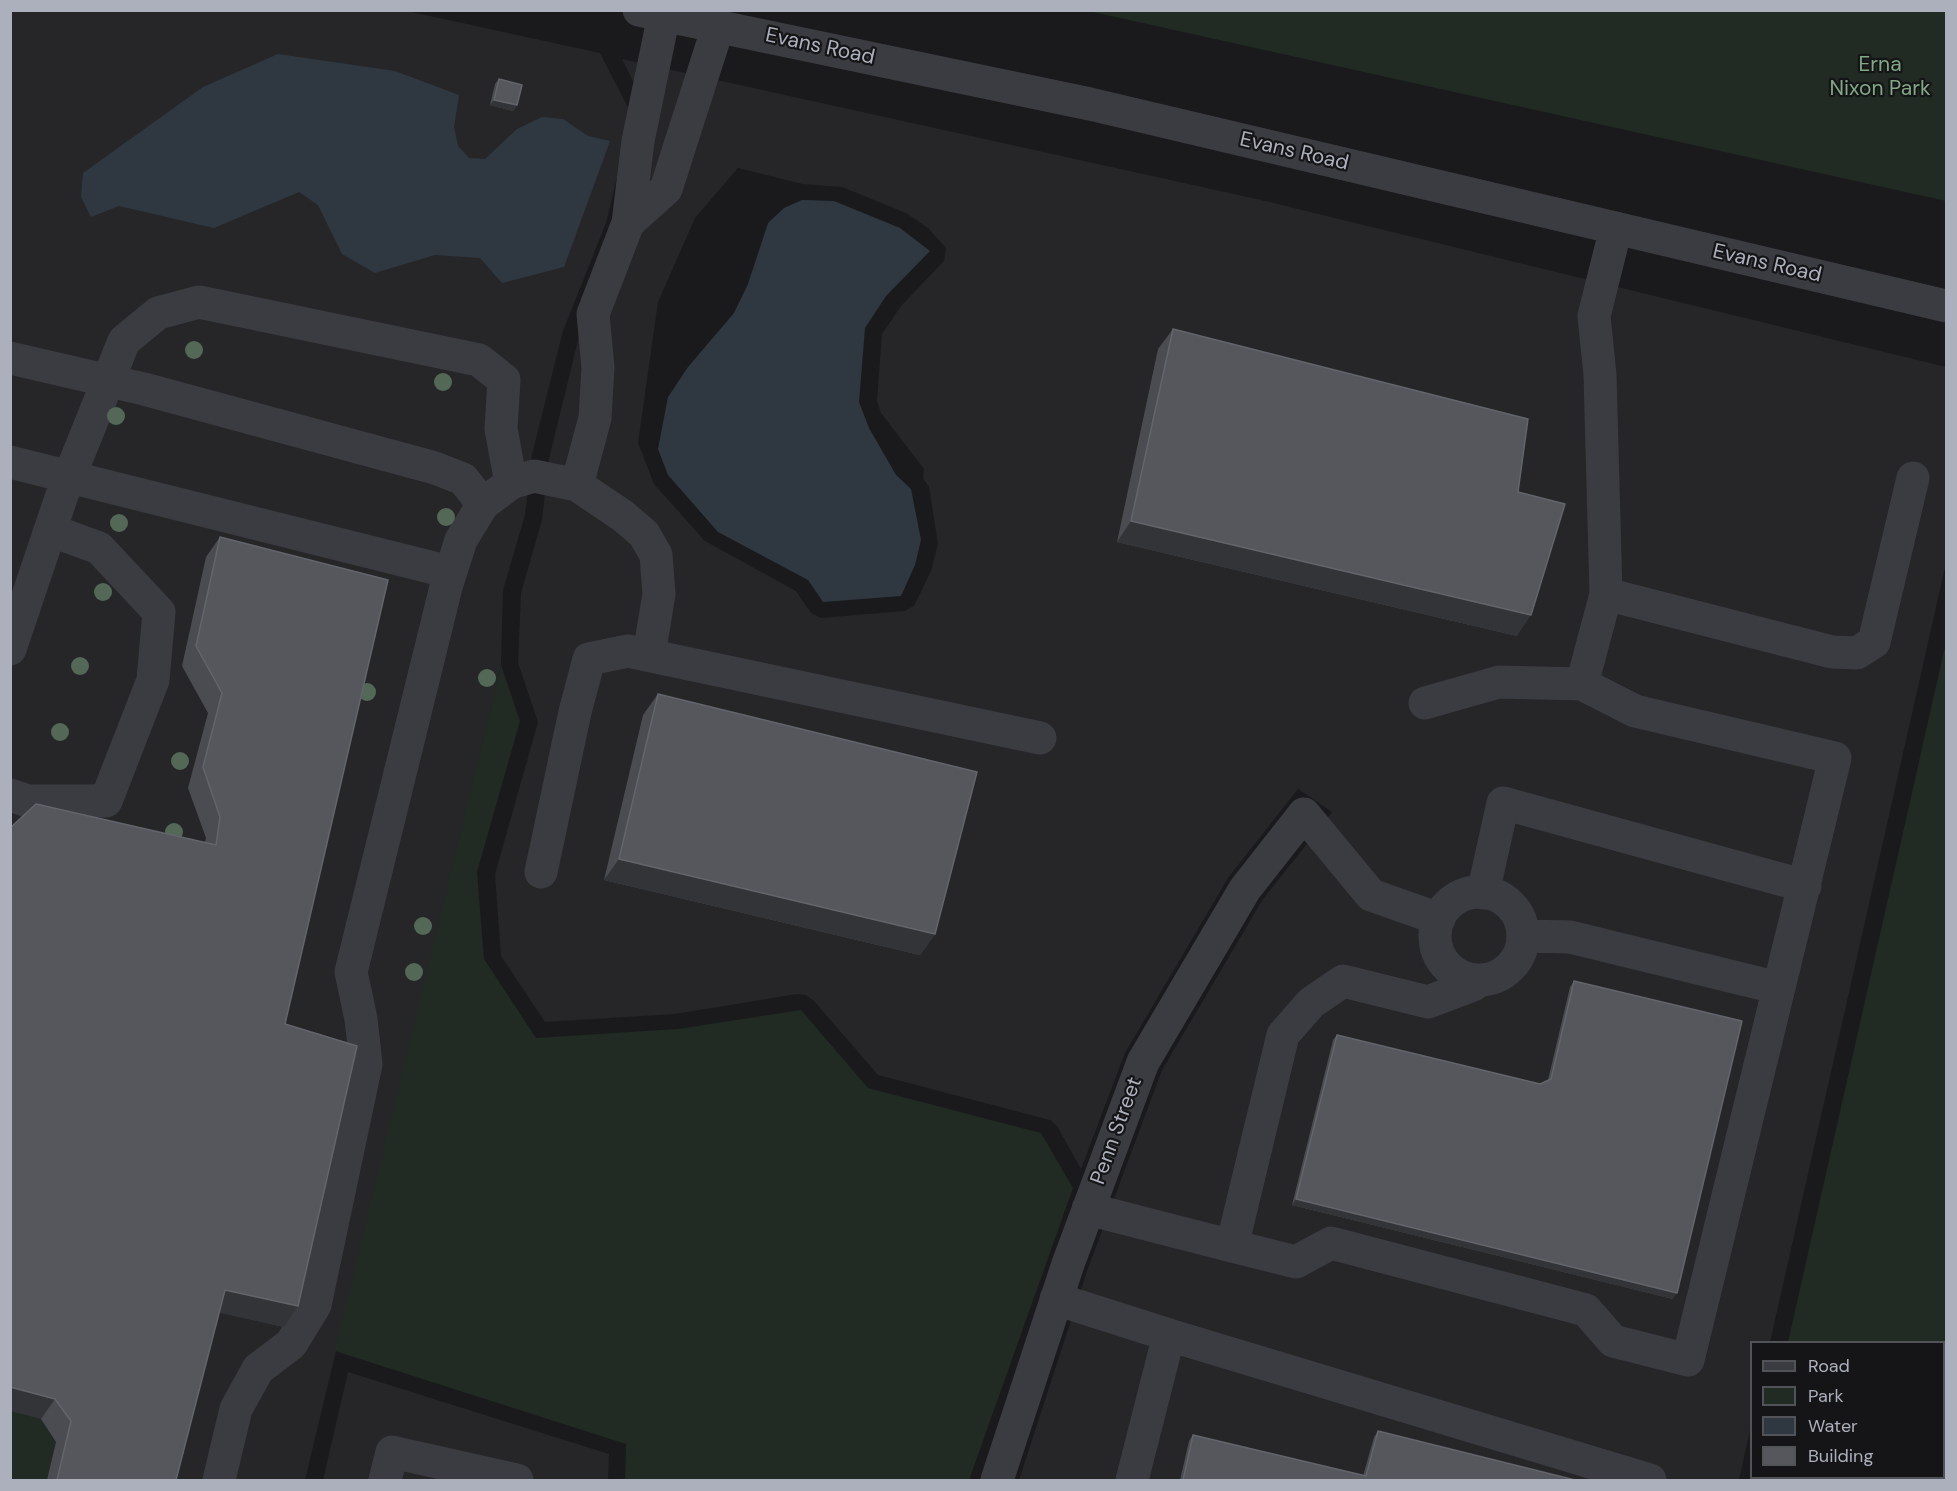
<!DOCTYPE html>
<style>
body{margin:0}
#map{position:relative;width:1957px;height:1491px;overflow:hidden;background:#1a1a1c;font-family:"DM Sans",sans-serif}
canvas{display:block}
.frame{position:absolute;inset:0;border:12px solid #acb0bc;pointer-events:none}
.legend{position:absolute;left:1750px;top:1341px;width:195px;height:138px;box-sizing:border-box;background:#151517;border:2px solid #515359;margin:0;padding:8px 10px;list-style:none;font-size:18px;color:#acb0bc}
.legend li{display:flex;align-items:center;gap:12px;height:30px}
.legend b{width:30px;border:2px solid #515359}
</style>
<div id="map">
<canvas width="1957" height="1491"></canvas>
<div class="frame"></div>
<ul class="legend">
<li><b style="height:8px;background:#3b3b42"></b>Road</li>
<li><b style="height:16px;background:#212b23"></b>Park</li>
<li><b style="height:16px;background:#2f3841"></b>Water</li>
<li><b style="height:16px;background:#56575d"></b>Building</li>
</ul>
</div>
<script>
const ctx = document.querySelector('canvas').getContext('2d');
ctx.lineJoin = 'round';
function fillPath(path, color) { ctx.fillStyle = color; ctx.fill(path, 'evenodd'); }
const shape = rows => new Path2D(rows.map(r => 'M' + r).join(''));
function stroke(path, color, width, dash) { ctx.strokeStyle = color; ctx.lineWidth = width; ctx.lineCap = dash ? 'butt' : 'round'; ctx.setLineDash(dash || []); ctx.stroke(path); }
function write(font, color, halo, rows, align = 'center') {
  ctx.font = font + ' "DM Sans",sans-serif'; ctx.lineWidth = 4.5; ctx.setLineDash([]); ctx.textBaseline = 'middle'; ctx.strokeStyle = halo; ctx.fillStyle = color; for (const [text, x, y, turn = 0] of rows) {
    ctx.save(); ctx.translate(x, y); ctx.rotate((+turn || 0) * Math.PI / 180); ctx.textAlign = isNaN(turn) ? turn : align; if (halo) ctx.strokeText(text, 0, 0); ctx.fillText(text, 0, 0); ctx.restore();
  }
}
const built = shape([
 [10,11,407,11,600,53,632,115,606,223,563,331,532,455,525,515,503,590,501,665,495,691,305,1480,11,1480],
 [622,59,1261,200,1946,367,1946,563,1770,1342,1752,1342,1751,1426,1739,1480,1019,1480,1087,1271,1162,1070,1263,899,1332,812,1298,789,1228,878,1125,1053,1081,1169,1057,1126,1050,1120,878,1075,814,1001,806,995,797,994,675,1014,545,1022,501,956,495,874,538,722,518,663,521,593,542,520,549,459,579,336,647,109],
 [738,168,803,184,842,187,906,213,928,228,946,248,944,261,901,306,882,334,877,401,881,413,924,469,923,478,929,487,938,544,931,571,914,606,904,611,821,618,811,613,796,591,705,541,654,484,642,453,638,443,658,302,695,218],
 [348,1372,609,1454,608,1480,323,1480]
]);
const green = shape([
 [1086,11,1946,11,1946,201,1093,12],
 [1946,642,1946,1480,1757,1480,1758,1478,1944,1478,1944,1342,1788,1342],
 [501,665,520,721,477,872,484,959,536,1038,678,1029,801,1010,868,1088,1041,1133,1073,1188,969,1480,625,1480,626,1444,335,1351],
 [10,1411,41,1419,56,1442,47,1480,11,1480]
]);
const water = shape([
 [278,54,395,71,459,95,454,127,458,146,469,158,485,159,517,129,542,117,563,119,588,136,610,141,564,267,502,283,480,258,435,255,375,273,342,254,318,205,299,192,214,228,119,206,91,217,81,197,83,173,203,87],
 [802,200,834,201,900,228,930,251,886,296,865,328,859,402,869,428,896,475,911,489,921,540,915,565,901,596,823,602,808,580,718,532,668,475,658,449,668,397,688,367,734,313,748,284,768,223,784,208]
]);
const minor = shape([
 [639,10,1090,104,1946,306],
 [628,223,666,189,718,27],
 [10,358,144,389,435,468,463,479,483,504],
 [10,462,450,572],
 [577,485,595,418,598,368,593,314,628,223,638,141,664,15],
 [1606,594,1832,652,1857,653,1874,642,1913,478],
 [10,649,62,495,124,341,158,313,199,302,479,360,504,380,501,429,511,483],
 [1425,703,1499,682,1582,684,1606,594,1600,375,1594,316,1616,228],
 [10,795,28,801,106,801,153,680,159,612,99,548,50,530],
 [541,872,575,712,589,659,628,651,1040,738],
 '1435 936a44 44 0 1 1 88 0a44 44 0 1 1-88 0Z',
 [1483,893,1503,803,1805,886],
 [1523,936,1570,937,1779,988],
 [1088,1209,1232,1246,1283,1035,1311,1003,1343,981,1428,1002,1473,985,1480,980],
 [1232,1246,1296,1262,1331,1243,1586,1310,1613,1341,1688,1360,1835,758,1635,711,1582,684],
 [1056,1299,1169,1335,1132,1480],
 [1169,1335,1650,1480],
 [219,1480,236,1409,258,1369,291,1344,315,1305,366,1064,361,1019,351,972,446,587,461,540,483,504,511,483,534,476,577,485,623,516,644,534,656,555,659,594,649,655],
 [385,1480,392,1452,517,1480],
 [997,1480,1068,1264,1143,1062,1245,889,1304,814,1371,895,1439,919]
]);
const trees = [
 [194,350],
 [443,382],
 [116,416],
 [446,517],
 [119,523],
 [103,592],
 [80,666],
 [487,678],
 [367,692],
 [60,732],
 [180,761],
 [174,832],
 [423,926],
 [414,972]
];
const wall = shape([
 [499,79,517,105,513,111,490,105,495,84],
 [1173,329,1517,636,1117,542,1158,349],
 [220,537,285,1024,284,1327,219,1312,176,1480,47,1480,56,1442,41,1419,205,842,206,838,188,788,208,713,182,666,206,557],
 [658,694,935,934,920,955,604,880,643,715],
 [1574,981,1673,1299,1292,1205,1333,1040,1337,1035,1540,1084,1548,1080,1570,987],
 [1378,1431,1575,1480,1180,1480,1189,1441,1193,1435,1363,1476,1374,1437]
]);
const shadedWall = shape([
 [494,100,517,105,513,111,490,105],
 [1131,521,1531,615,1517,636,1117,542],
 [619,859,935,934,920,955,604,880],
 [1296,1199,1677,1293,1673,1299,1292,1205],
 [225,1290,298,1306,284,1327,211,1311],
 [10,1387,55,1399,41,1419,10,1411]
]);
const building = shape([
 [499,79,522,85,517,105,494,100,499,79],
 [1173,329,1528,419,1518,492,1565,504,1531,615,1131,521,1173,329],
 [220,537,388,580,285,1024,357,1046,298,1306,225,1290,176,1480,57,1480,71,1421,55,1399,10,1387,10,828,36,804,216,845,220,817,203,767,222,693,196,646,220,537],
 [658,694,977,772,935,934,619,859,658,694],
 [1574,981,1742,1021,1677,1293,1296,1199,1337,1035,1540,1084,1551,1079,1574,981],
 [1378,1431,1575,1480,1183,1480,1193,1435,1366,1476,1378,1431]
]);
const streetNames = [
 ["Evans Road",820,47,12],
 ["Evans Road",1294,152,13],
 ["Evans Road",1767,264,13],
 ["Penn Street",1117,1131,-70]
];
const parkNames = [
 ["Erna",1880,65],
 ["Nixon Park",1880,89]
];
fillPath(built, '#262629');
fillPath(green, '#212b23');
fillPath(water, '#2f3841');
stroke(minor, '#3b3b42', 33);
ctx.fillStyle = '#536857';
for (const [x, y] of trees) { ctx.beginPath(); ctx.arc(x, y, 9, 0, 2 * Math.PI); ctx.fill(); }
fillPath(wall, '#4b4c51');
fillPath(shadedWall, '#333437');
fillPath(building, '#56575d');
stroke(building, '#63656c', 1.5);
write('21px', '#acb0bc', '#151517', streetNames);
write('21px', '#82a887', '#151517', parkNames);
</script>
